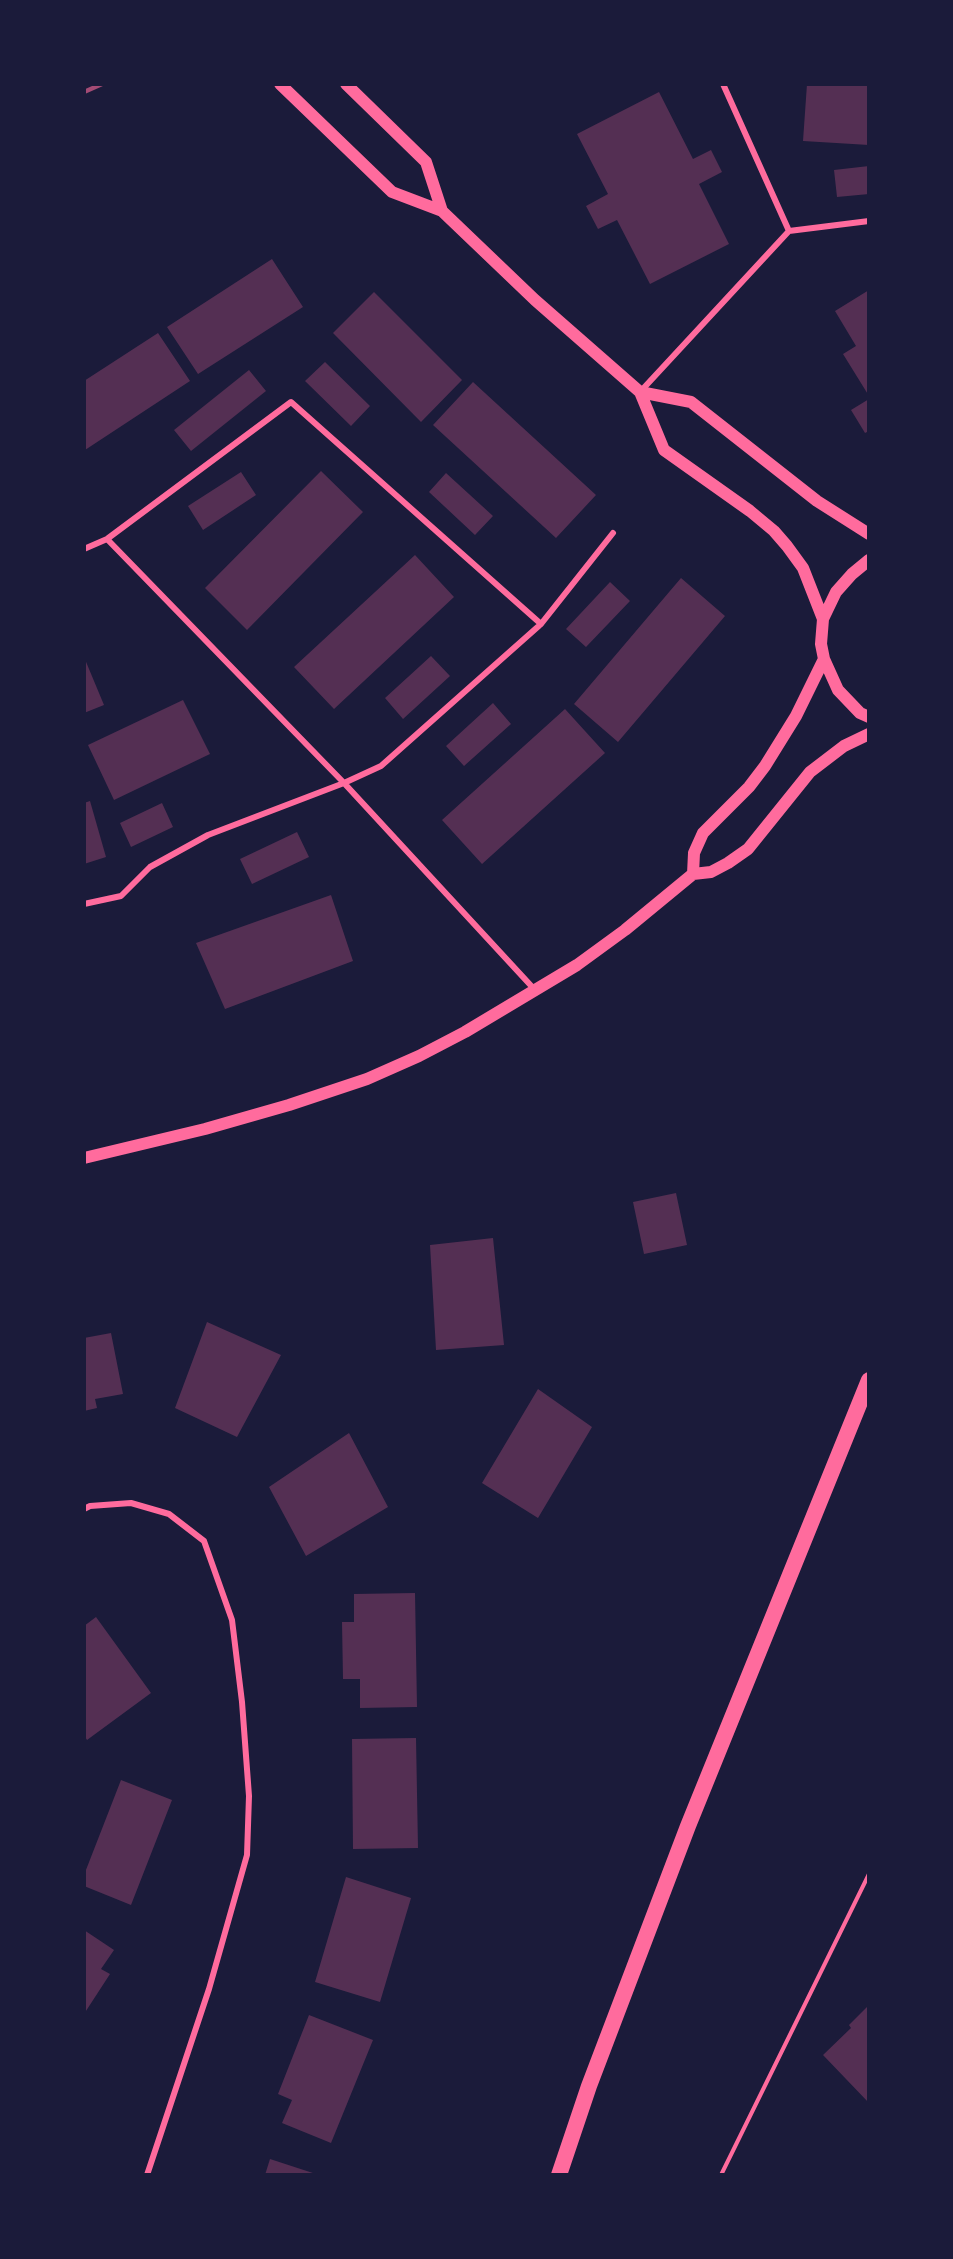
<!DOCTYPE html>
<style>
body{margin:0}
#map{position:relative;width:953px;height:2259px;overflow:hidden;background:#1b1b3a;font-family:Barlow,sans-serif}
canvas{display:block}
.frame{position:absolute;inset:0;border:86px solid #1b1b3a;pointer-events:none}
</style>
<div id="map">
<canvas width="953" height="2259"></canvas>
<div class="frame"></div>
</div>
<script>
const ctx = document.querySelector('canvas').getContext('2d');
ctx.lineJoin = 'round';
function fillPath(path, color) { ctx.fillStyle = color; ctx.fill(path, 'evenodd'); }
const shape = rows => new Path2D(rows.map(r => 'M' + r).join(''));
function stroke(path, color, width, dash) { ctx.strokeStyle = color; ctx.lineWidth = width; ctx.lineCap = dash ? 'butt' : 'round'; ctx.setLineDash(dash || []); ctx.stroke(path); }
const building = shape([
 [807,84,869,84,869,145,803,141],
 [659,92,693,159,711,150,722,172,699,184,729,244,650,284,617,220,598,229,586,206,608,194,577,134],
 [869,166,869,194,837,197,834,170],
 [272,259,303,307,198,374,167,327],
 [869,290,869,396,843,354,856,346,835,311],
 [374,292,462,380,421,422,333,333],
 [158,333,190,381,85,450,84,381],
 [325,362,370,406,351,426,305,381],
 [249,370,266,391,191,451,174,430],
 [473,382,596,495,556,538,433,425],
 [869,399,869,431,865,433,851,410],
 [321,471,363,512,247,630,205,588],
 [241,472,256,495,203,530,188,506],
 [446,473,493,516,475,535,429,492],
 [415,555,454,597,334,709,294,667],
 [681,578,725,616,618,742,574,704],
 [610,582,630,601,586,647,566,629],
 [431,656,450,676,403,719,385,698],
 [84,657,104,705,84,713],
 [183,700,210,754,114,800,88,745],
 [493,703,511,724,464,766,446,746],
 [565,709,605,753,482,864,442,820],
 [90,801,106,857,84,864,84,803],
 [162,803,173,827,131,847,120,823],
 [297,832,309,857,252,884,240,859],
 [331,895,353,961,225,1009,196,943],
 [676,1193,687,1245,644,1254,633,1202],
 [493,1238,504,1345,436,1350,430,1245],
 [207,1322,281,1355,237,1437,175,1408],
 [111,1333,123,1394,95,1399,97,1408,84,1411,84,1338],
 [538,1389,592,1427,538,1518,482,1483],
 [349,1433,388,1507,306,1556,269,1487],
 [415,1593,417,1707,360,1708,360,1679,343,1679,342,1622,354,1622,354,1594],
 [96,1617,151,1693,87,1740,84,1735,84,1626],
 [416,1738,418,1848,353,1849,352,1739],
 [121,1780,172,1800,131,1905,84,1886,84,1875],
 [346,1877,411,1898,380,2002,315,1982],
 [84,1930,114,1950,101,1969,110,1974,84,2014],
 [869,2005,869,2103,823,2055,851,2028,849,2025],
 [309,2015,373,2040,331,2143,282,2123,292,2100,278,2094],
 [270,2159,319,2175,265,2175]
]);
const path = shape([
 [721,2175,869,1874]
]);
const minor = shape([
 [723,84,789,231],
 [640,392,789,231,869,221],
 [107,539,344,783,535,990],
 [84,549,107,539,291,402,541,624],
 [84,904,121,896,150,867,208,835,344,783,381,766,541,624,613,533],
 [84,1509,90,1506,131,1503,169,1514,204,1541,232,1620,242,1702,249,1796,247,1855,209,1989,147,2175]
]);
const secondary = shape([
 [280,84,392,192,442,211,535,300,640,392,664,450,750,511,774,531,787,546,803,568,823,619],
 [346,84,426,162,442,211],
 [640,392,691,402,817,501,869,534],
 [869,560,852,574,836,592,823,619,821,644,824,659,838,690,860,713,869,717],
 [693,874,694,853,703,833,749,787,765,766,796,716,824,659],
 [84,1158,205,1129,289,1105,367,1079,419,1056,465,1032,577,965,625,930,693,874,711,872,728,863,748,849,810,772,844,746,869,734]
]);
const trunk = shape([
 [559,2175,589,2086,688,1826,869,1380]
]);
const rail = shape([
 [84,92,102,84]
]);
fillPath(building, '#542f53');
stroke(path, '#ff6b9d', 4);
stroke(minor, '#ff6b9d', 6);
stroke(secondary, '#ff6b9d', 12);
stroke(trunk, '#ff6b9d', 16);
stroke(rail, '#a44b75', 4.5);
</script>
